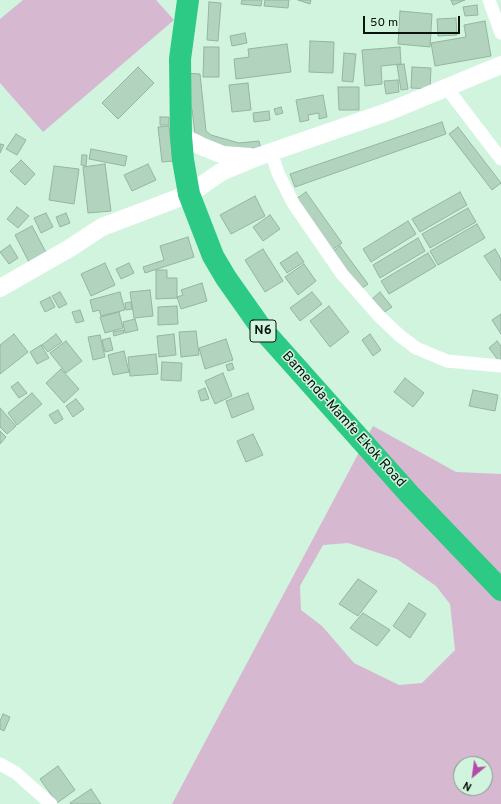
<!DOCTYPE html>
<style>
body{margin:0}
#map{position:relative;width:501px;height:804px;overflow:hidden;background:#d1f4de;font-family:Overpass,sans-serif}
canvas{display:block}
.north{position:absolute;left:453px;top:756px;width:40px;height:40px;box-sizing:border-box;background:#d1f4de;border:1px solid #819a8a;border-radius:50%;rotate:209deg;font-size:11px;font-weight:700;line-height:16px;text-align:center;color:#08140d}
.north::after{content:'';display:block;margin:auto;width:14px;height:18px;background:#b64aaa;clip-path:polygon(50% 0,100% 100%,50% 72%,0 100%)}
.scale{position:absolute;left:363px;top:16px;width:97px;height:18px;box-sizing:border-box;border:2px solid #08140d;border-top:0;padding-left:5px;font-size:12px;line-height:14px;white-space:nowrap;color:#08140d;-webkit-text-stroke:3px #d1f4de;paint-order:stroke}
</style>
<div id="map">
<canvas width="501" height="804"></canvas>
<div class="north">N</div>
<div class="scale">50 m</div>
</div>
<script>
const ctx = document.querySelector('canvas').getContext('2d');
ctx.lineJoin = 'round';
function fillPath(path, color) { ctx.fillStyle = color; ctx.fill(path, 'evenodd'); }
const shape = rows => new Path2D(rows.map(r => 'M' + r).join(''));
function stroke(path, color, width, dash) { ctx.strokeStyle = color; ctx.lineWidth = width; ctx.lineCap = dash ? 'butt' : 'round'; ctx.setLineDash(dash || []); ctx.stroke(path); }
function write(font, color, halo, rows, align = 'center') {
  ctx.font = font + ' Overpass,sans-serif'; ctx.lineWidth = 3; ctx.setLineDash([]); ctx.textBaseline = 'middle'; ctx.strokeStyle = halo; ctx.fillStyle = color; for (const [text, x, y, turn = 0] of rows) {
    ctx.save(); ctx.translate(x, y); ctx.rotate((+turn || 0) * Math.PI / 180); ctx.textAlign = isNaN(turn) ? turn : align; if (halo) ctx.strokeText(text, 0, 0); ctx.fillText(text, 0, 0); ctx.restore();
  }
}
const green = shape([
 [23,0,156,0,174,20,43,132,0,83,0,19],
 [373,426,456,472,501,474,501,804,172,804],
 [348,543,397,559,436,586,450,604,455,650,422,683,399,685,354,663,322,626,301,610,300,586,323,545],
 [461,764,485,764,485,788,461,788]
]);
const building = shape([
 [242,0,262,0,261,6,241,4,242,0],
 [265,0,289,0,288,8,264,6,265,0],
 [298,0,311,0,310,4,298,0],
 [451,0,465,0,453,5,451,0],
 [209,2,221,3,218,41,207,40,209,2],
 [477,5,478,15,465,16,463,7,477,5],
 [400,11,432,14,430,47,398,44,400,11],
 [456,18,457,35,438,36,437,19,456,18],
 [485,21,491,56,435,66,431,43,466,37,464,25,485,21],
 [245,33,247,43,232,46,230,36,245,33],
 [310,41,334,42,333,73,309,72,310,41],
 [287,44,291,72,236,79,234,59,249,57,248,49,287,44],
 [204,47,219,47,219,77,203,77,204,47],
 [400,47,401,64,381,66,382,84,365,86,362,50,400,47],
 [344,53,356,54,353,82,342,81,344,53],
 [404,64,408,89,401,90,397,65,404,64],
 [138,67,154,83,118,119,102,103,138,67],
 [412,67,431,68,430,89,411,88,412,67],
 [185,73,200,74,206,131,211,135,239,143,259,141,261,149,229,152,195,135,192,109,186,110,185,73],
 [398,80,399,92,386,94,384,81,398,80],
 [248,83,251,110,232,112,229,85,248,83],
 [338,87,359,87,359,110,339,110,338,87],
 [323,95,327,117,319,119,319,113,308,115,309,120,300,122,296,100,323,95],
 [281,107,283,113,276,115,274,109,281,107],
 [269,111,270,120,254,122,253,113,269,111],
 [160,117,169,117,169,125,160,125,160,117],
 [442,122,446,134,295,187,290,174,442,122],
 [169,126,173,161,162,162,158,127,169,126],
 [458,127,501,183,492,190,449,134,458,127],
 [16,134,26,140,17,155,6,149,16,134],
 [0,144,4,145,0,153,0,144],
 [91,149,127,156,125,166,89,159,91,149],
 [82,155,87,155,86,166,81,165,82,155],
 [21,160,35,174,25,185,10,171,21,160],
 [105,164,111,211,88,213,83,167,105,164],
 [148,164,156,180,132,191,124,175,148,164],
 [54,166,79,169,74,204,49,200,54,166],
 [306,192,342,243,329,252,293,201,306,192],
 [460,192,467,205,420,232,412,219,460,192],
 [255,196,265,216,231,234,220,215,255,196],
 [17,207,29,216,18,228,7,219,17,207],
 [468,208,476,222,430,248,422,234,468,208],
 [46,213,53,227,41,233,34,218,46,213],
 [66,213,70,223,60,227,56,217,66,213],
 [270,215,280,229,263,241,253,227,270,215],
 [408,221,416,234,371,262,363,249,408,221],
 [477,224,485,238,438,265,430,251,477,224],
 [32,226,49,258,31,266,15,235,32,226],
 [188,237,194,257,145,273,143,267,164,260,160,246,188,237],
 [418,238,425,251,380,278,373,265,418,238],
 [10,245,18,258,9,264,0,252,10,245],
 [340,246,368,284,358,291,331,253,340,246],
 [263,249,283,281,265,292,245,260,263,249],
 [495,249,501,259,501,281,484,256,495,249],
 [297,252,304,262,287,273,280,263,297,252],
 [428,253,436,266,389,294,381,281,428,253],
 [105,263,115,285,91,296,81,274,105,263],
 [129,263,134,273,121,279,116,269,129,263],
 [304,264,316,281,298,295,285,277,304,264],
 [156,270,167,270,167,278,177,278,177,298,156,299,156,270],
 [202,283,207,301,181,309,177,297,183,295,181,290,202,283],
 [150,290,153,316,134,318,130,292,150,290],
 [60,292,67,304,59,308,52,296,60,292],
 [120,292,125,310,101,316,99,310,93,312,90,300,120,292],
 [312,292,322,304,300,321,290,308,312,292],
 [380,292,392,307,383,313,372,299,380,292],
 [50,297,55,307,45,312,40,302,50,297],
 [131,302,132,309,126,310,125,303,131,302],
 [177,306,178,324,158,325,158,307,177,306],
 [329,306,349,332,330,347,310,321,329,306],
 [80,310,84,321,76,323,72,312,80,310],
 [119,312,123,328,105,333,100,317,119,312],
 [501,314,501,334,492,320,501,314],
 [135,319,138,330,125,333,123,322,135,319],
 [123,330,124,333,114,336,113,332,123,330],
 [196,331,199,355,181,357,179,332,196,331],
 [14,334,28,352,0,374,0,345,14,334],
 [56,334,62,342,48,352,42,345,56,334],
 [174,334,176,355,159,357,157,336,174,334],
 [370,334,381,350,373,356,362,340,370,334],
 [100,335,105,357,93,360,88,337,100,335],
 [110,338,113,350,105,352,102,340,110,338],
 [226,339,233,360,205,369,199,348,226,339],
 [66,341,82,361,66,373,50,353,66,341],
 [497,341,501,346,501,364,489,348,497,341],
 [41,345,49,358,37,364,30,352,41,345],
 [124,351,129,372,113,375,108,355,124,351],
 [156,354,158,374,130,376,128,357,156,354],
 [162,362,182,363,181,381,161,380,162,362],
 [232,363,234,369,228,371,226,365,232,363],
 [61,369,79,389,64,403,46,383,61,369],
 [223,373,232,396,215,404,205,381,223,373],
 [405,378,424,393,413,407,394,392,405,378],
 [18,382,27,393,19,398,11,387,18,382],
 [205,388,209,399,201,401,198,391,205,388],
 [473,390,498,395,495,411,469,406,473,390],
 [32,393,42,404,17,425,8,413,32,393],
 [248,393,254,409,232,418,226,401,248,393],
 [76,399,84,409,73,417,66,406,76,399],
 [0,408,16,426,7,434,0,427,0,408],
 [58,410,63,419,55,424,49,415,58,410],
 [0,431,6,437,0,444,0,431],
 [253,434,263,455,246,462,237,441,253,434],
 [358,579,377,591,358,616,339,604,358,579],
 [409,603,426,614,410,638,393,626,409,603],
 [363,613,390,630,377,646,350,628,363,613],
 [3,714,10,717,4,731,0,729,0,721,3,714],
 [58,766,75,790,57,803,40,779,58,766],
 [91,789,101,804,71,804,70,803,91,789]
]);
const street = shape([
 [489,0,501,33],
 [446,87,501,159],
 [271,152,278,173,293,203,342,274,379,316,399,335,416,348,447,361,501,366],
 [0,764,16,773,51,804]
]);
const secondary = shape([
 [181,136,201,146,223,155,250,157],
 [0,288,70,248,102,227,189,194,221,172,231,168,257,157,390,111,501,65]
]);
const highway = shape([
 [188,0,180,59,181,136,183,160,189,194,213,256,226,278,262,329,410,495,501,590]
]);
const shields = [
 [263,331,26]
];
const shieldNames = [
 ["N6",263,331]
];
const streetNames = [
 ["Bamenda-Mamfe Ekok Road",343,420,48]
];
fillPath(green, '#d6b8d1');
fillPath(building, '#b2d4bf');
stroke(building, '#94b5a0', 1);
stroke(street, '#fff', 13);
stroke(secondary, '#fff', 18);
stroke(highway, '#2cca84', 22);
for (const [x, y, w] of shields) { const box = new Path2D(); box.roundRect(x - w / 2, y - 11, w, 22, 3); ctx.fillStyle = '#d1f4de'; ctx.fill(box); stroke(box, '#08140d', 1); }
write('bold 13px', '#08140d', null, shieldNames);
write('14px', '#08140d', '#d1f4de', streetNames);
</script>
